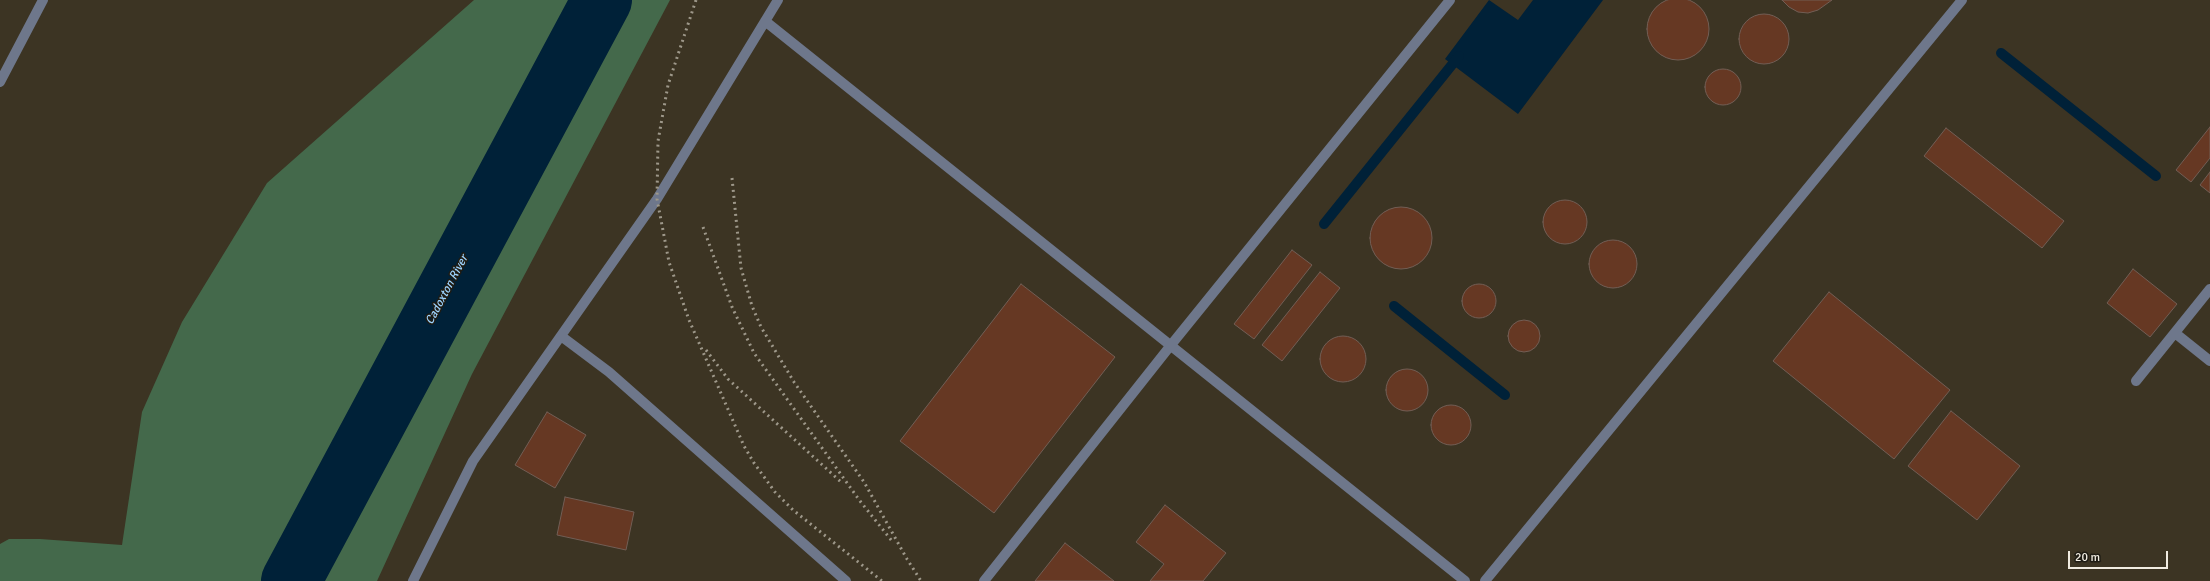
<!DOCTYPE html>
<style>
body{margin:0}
#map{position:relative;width:2210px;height:581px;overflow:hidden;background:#3c3423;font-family:Signika,sans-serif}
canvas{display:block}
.scale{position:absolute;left:2068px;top:551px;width:100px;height:18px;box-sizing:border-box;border:2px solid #f1ece1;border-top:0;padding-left:5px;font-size:12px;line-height:14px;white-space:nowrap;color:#f1ece1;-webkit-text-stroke:3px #1f1c14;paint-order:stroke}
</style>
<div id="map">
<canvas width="2210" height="581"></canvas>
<div class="scale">20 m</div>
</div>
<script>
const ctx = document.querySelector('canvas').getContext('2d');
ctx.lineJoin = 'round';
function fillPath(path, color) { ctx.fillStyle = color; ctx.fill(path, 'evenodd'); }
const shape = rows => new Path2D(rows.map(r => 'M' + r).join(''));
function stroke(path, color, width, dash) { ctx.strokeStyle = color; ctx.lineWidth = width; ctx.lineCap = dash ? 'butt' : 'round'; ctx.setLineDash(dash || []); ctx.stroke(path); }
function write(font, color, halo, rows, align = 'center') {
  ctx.font = font + ' Signika,sans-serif'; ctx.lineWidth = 3; ctx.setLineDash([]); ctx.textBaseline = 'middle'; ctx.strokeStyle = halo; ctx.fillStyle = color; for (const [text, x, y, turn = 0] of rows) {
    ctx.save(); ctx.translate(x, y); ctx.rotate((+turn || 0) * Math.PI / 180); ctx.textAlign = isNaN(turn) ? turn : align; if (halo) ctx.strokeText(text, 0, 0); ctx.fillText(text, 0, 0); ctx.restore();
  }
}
const green = shape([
 [474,0,670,0,472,374,377,581,0,581,0,544,9,539,40,539,122,545,142,412,182,322,267,183]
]);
const water = shape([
 [1489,0,1518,20,1533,0,1603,0,1518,114,1445,59]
]);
const stream = shape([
 [2001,53,2156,176],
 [1324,224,1459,56],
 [1394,306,1505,395]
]);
const river = shape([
 [291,581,602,0]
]);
const building = shape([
 '1647 29a31 31 0 1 1 62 0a31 31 0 1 1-62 0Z',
 [1782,0,1832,0,1818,10,1808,13,1798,12,1789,7,1782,0],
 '1739 39a25 25 0 1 1 50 0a25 25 0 1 1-50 0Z',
 '1705 87a18 18 0 1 1 36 0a18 18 0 1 1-36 0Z',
 [2210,127,2210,158,2191,182,2176,170,2210,127],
 [1946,128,2064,221,2042,248,1924,156,1946,128],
 [2210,172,2210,193,2200,185,2210,172],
 '1543 222a22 22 0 1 1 44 0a22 22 0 1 1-44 0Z',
 '1370 238a31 31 0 1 1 62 0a31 31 0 1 1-62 0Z',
 '1589 264a24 24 0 1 1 48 0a24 24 0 1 1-48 0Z',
 [1292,250,1312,265,1254,339,1234,324,1292,250],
 [2133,269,2177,304,2150,337,2107,303,2133,269],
 [1320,272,1340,288,1282,361,1262,345,1320,272],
 [1021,284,1115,357,994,513,900,441,1021,284],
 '1462 301a17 17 0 1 1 34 0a17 17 0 1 1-34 0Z',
 [1829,292,1950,390,1894,459,1773,361,1829,292],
 '1508 336a16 16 0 1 1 32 0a16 16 0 1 1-32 0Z',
 '1320 359a23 23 0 1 1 46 0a23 23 0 1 1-46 0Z',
 '1386 390a21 21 0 1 1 42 0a21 21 0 1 1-42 0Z',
 '1431 425a20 20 0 1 1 40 0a20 20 0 1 1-40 0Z',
 [1951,411,2020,466,1977,520,1908,466,1951,411],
 [547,412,586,435,555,488,515,465,547,412],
 [565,497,634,512,626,550,557,535,565,497],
 [1165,505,1226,553,1203,581,1150,581,1164,564,1136,542,1165,505],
 [1065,543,1114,581,1035,581,1065,543]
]);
const minor = shape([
 [765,21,1465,581],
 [0,82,43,0],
 [2175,333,2210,361],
 [561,336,609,372,846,581],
 [2136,381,2210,289],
 [413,581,473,461,657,199,778,0],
 [984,581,1171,345,1450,0],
 [1485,581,1962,0]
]);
const rail = shape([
 [696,0,668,85,658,141,657,199,669,262,689,320,744,446,754,463,775,492,793,510,882,581],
 [732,178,741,268,752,306,761,327,794,382,864,482,907,559,921,581],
 [703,227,732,307,754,353,860,501,892,541],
 [706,350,728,379,841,482]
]);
const waterNames = [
 ["Cadoxton River",447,290,-62]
];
fillPath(green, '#44694b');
fillPath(water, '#002138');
stroke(stream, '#002138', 10);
stroke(river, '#002138', 60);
fillPath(building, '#663823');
stroke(building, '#725e55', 1);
stroke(minor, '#6e778b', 10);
stroke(rail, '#9e988a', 3, [2, 4]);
write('italic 12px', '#9dd4ff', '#1f1c14', waterNames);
</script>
